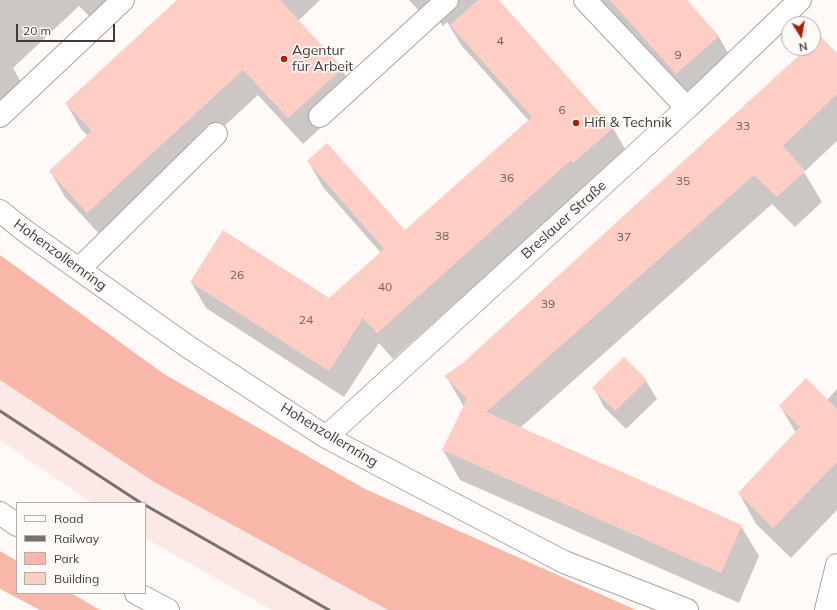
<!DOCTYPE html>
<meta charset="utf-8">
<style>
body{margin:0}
#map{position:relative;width:837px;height:610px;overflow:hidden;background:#fff9f7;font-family:Mulish,sans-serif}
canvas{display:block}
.legend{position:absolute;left:16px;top:502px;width:130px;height:92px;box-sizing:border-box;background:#fff9f7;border:1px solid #b3adab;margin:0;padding:5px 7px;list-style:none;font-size:12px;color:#403a39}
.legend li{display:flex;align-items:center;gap:8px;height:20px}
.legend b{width:20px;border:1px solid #b3adab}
.north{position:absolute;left:781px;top:16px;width:40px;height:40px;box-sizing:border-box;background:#fff9f7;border:1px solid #b3adab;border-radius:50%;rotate:169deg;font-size:11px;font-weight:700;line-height:16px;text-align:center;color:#403a39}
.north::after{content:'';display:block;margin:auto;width:14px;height:18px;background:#ac1e04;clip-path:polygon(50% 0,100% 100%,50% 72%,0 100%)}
.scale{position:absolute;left:16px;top:24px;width:99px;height:18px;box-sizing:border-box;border:2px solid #403a39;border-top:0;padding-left:5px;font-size:12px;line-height:14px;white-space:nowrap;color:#403a39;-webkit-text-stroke:3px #fff9f7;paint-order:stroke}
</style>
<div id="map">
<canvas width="837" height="610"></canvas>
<ul class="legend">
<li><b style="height:5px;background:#fff"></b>Road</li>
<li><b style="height:5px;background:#777170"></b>Railway</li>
<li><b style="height:11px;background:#f8b7a9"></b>Park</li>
<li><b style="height:11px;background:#fecec4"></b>Building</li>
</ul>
<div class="north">N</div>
<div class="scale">20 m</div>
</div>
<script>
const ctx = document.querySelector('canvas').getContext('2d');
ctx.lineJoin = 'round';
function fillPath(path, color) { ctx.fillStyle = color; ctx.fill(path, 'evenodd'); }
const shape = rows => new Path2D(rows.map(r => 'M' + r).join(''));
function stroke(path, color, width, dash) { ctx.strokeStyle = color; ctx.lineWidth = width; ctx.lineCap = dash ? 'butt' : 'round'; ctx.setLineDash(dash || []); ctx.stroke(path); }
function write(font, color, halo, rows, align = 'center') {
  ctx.font = font + ' Mulish,sans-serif'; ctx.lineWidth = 3.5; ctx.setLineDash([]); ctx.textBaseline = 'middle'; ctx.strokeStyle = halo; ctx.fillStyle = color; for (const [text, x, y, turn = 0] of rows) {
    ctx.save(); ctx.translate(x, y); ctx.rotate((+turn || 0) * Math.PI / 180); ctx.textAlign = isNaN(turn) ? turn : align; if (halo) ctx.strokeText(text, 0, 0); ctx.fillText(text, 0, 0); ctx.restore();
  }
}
const built = shape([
 [0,380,154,482,388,610,272,610,145,538,145,503,92,503,0,440]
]);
const green = shape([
 [0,255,164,374,365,489,636,610,388,610,154,482,0,380],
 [0,551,17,561,17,593,71,593,100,610,40,610,0,589]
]);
const shadow = shape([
 [0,0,124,0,98,25,79,6,13,68,29,96,0,125],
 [178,0,320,0,298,21,342,69,357,95,303,144,258,95,103,238,65,197,50,171,88,136,81,129,66,103],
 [409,0,497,0,613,128,628,154,586,186,393,359,379,343,344,397,206,308,191,282,329,299,381,253,323,187,308,161,404,232,529,121,461,45,447,22,443,26,435,16,429,22],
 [601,0,686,0,719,37,736,67,694,104],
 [813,44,837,54,837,141,804,172,822,202,795,227,772,204,520,428,741,526,759,556,739,603,460,480,443,450,464,407,446,376,464,363,808,48,813,48],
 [624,358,646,381,657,399,626,429,604,407,594,388],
 [837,389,837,510,791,558,756,524,739,493,796,433,780,406,827,400]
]);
const building = shape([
 [177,0,280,0,343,68,288,118,243,70,87,213,49,171,92,131,65,103],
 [478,0,499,0,613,128,573,163,571,160,377,333,363,318,329,371,190,282,223,230,329,298,384,249,307,161,327,143,405,230,532,117,450,25],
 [610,0,687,0,719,36,676,74],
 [820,36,837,53,837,94,783,146,805,171,777,197,754,175,486,412,742,525,721,573,442,450,467,399,444,376,464,362,807,48,813,48,813,43],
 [624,357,647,380,615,411,592,388],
 [806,378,837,409,837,462,773,528,738,493,800,427,779,406]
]);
const minor = shape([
 [585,0,687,108],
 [0,116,123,0],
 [320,116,447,0],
 [0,211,25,231,187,346,326,437,564,562,687,610],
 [79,269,216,134],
 [326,437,687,108,800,0],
 [826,610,837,565]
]);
const highway = shape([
 [0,513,17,525],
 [136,593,168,610]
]);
const rail = shape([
 [0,411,141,503],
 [145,505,329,610]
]);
const markers = [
 [284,59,4,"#ac1e04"],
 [576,123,4,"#ac1e04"]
];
const numberNames = [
 ["4",500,41],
 ["9",678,55],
 ["6",562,110],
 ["33",743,126],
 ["36",507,178],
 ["35",683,181],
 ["38",442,236],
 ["37",624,237],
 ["26",237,275],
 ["40",385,287],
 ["39",548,304],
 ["24",306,320]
];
const poiNames = [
 ["Agentur",292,51],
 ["für Arbeit",292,67],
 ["Hifi & Technik",584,123]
];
const streetNames = [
 ["Breslauer Straße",564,220,-42],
 ["Hohenzollernring",60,255,36],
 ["Hohenzollernring",329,435,31]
];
fillPath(built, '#fce8e4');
fillPath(green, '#f8b7a9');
fillPath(shadow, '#0003');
fillPath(building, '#fecec4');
stroke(minor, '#b0a29f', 24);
stroke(highway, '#b0a29f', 24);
stroke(minor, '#fff', 22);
stroke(highway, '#fff', 22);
stroke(rail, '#777170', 3);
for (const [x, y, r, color] of markers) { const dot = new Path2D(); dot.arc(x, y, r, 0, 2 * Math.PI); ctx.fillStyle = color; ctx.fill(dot); stroke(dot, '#fff9f7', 1.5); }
write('12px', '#705f5c', null, numberNames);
write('14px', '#403a39', '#fff9f7', poiNames, 'left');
write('14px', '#403a39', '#fff9f7', streetNames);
</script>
